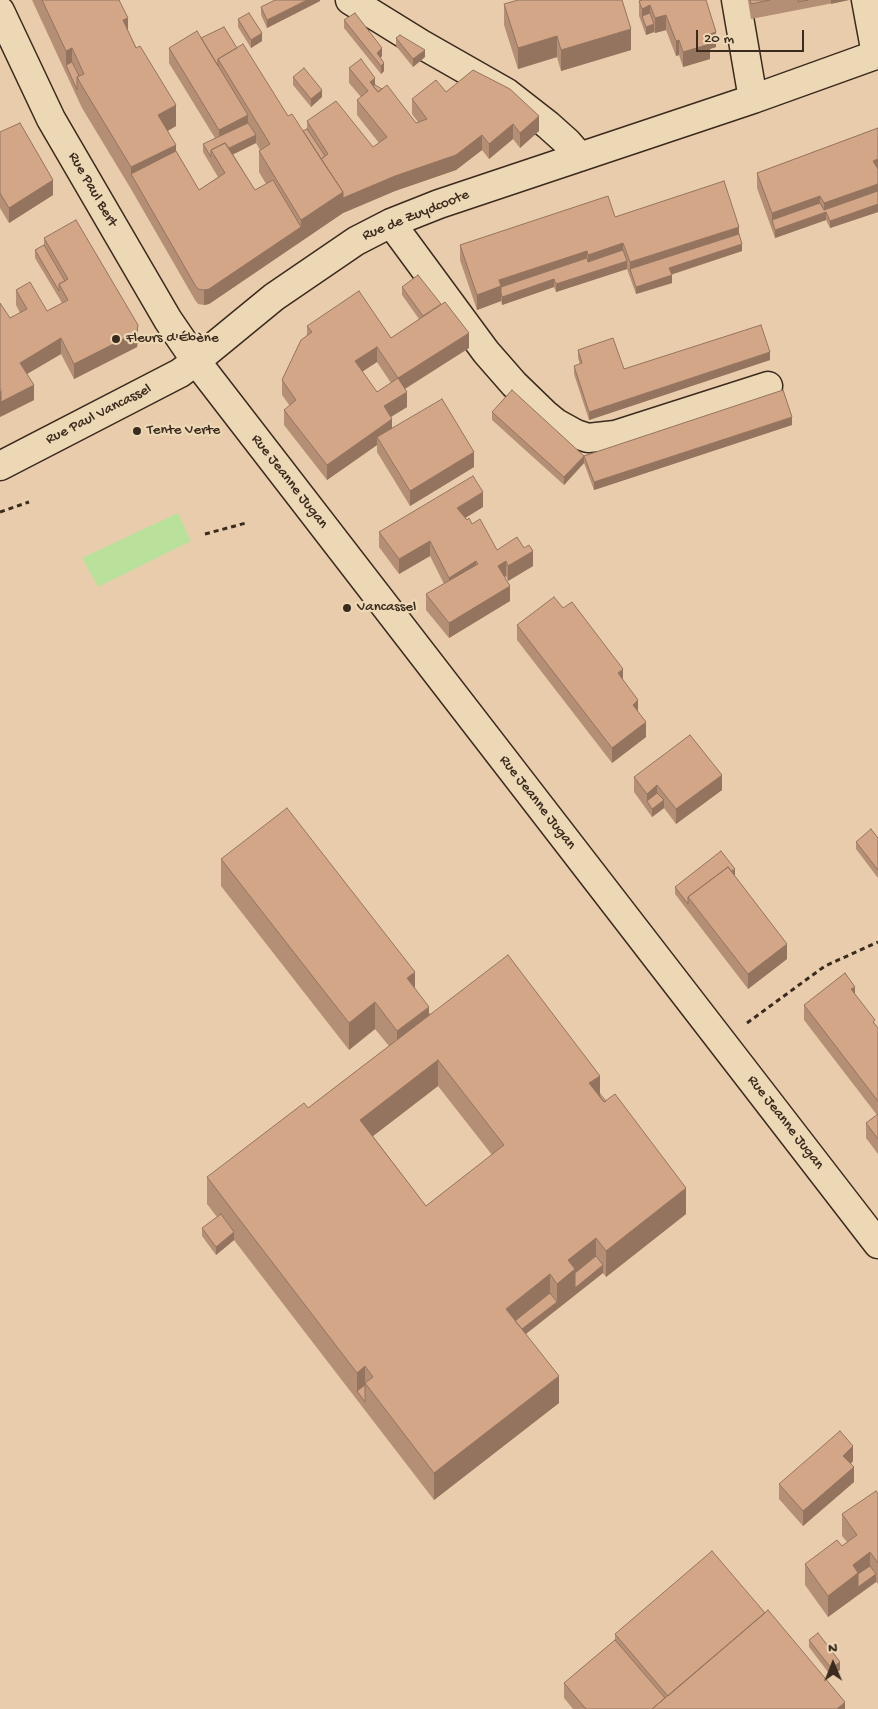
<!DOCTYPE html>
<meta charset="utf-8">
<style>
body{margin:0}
#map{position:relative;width:878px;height:1709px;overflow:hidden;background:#e9ccab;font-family:"Gochi Hand",sans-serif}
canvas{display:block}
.north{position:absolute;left:808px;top:1639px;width:50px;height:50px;-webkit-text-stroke:4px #edd8b6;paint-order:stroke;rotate:359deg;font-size:14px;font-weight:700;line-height:20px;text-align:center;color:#3b2a1e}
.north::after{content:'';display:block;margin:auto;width:18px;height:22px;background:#3b2a1e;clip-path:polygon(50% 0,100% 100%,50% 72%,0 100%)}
.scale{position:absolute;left:696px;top:30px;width:108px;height:22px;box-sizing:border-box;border:2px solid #3b2a1e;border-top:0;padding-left:6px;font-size:15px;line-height:18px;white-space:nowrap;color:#3b2a1e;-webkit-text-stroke:4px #edd8b6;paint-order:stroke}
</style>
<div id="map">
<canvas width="878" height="1709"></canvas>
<div class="north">N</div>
<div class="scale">20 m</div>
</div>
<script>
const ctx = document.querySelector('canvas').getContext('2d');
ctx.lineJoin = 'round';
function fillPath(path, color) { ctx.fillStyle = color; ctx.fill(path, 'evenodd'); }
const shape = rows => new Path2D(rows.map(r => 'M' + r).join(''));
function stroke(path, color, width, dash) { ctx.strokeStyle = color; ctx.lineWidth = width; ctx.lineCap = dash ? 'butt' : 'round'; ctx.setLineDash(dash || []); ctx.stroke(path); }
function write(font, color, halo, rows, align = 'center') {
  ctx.font = font + ' "Gochi Hand",sans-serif'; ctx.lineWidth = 4.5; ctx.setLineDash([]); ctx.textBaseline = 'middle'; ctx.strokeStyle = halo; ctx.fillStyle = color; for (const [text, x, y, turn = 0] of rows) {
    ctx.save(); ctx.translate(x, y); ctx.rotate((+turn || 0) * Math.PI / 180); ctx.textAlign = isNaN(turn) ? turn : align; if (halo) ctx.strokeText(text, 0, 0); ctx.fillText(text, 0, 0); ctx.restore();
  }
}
const green = shape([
 [178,513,191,541,98,587,82,558]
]);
const path = shape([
 [0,512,29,502],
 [205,534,246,523],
 [747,1023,825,966,878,942]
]);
const minor = shape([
 [350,0,421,44,507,93,548,125,567,142,580,157],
 [736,0,753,99],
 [866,0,876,54],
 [0,11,51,119,168,320,196,361,878,1244],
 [391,223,486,352,514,384,545,414,556,423,576,434,588,438,615,435,768,386],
 [0,466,180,373,196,361,274,297,356,241,391,223,439,204,753,99,878,54]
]);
const wall = shape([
 [32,0,119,0,128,31,176,126,168,131,176,151,199,190,218,177,203,152,203,144,215,138,169,63,169,48,201,38,237,48,288,116,303,131,307,129,307,121,373,147,379,143,357,115,357,100,361,97,349,83,349,68,375,85,416,123,418,122,412,114,412,99,446,92,539,131,520,148,513,139,489,159,482,150,456,170,395,191,343,213,209,304,204,305,198,304,195,300,131,189,82,108],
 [256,143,260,150,259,151,259,172,266,184,255,190,233,154],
 [320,0,320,1,267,28,261,15,261,7],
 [642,0,716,47,710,49,710,59,683,67,679,55,676,56,666,30,655,33,654,32,646,35,639,16,639,1],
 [748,0,849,0,751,19],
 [504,4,631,50,561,71,557,57,518,69,504,25],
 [238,19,262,41,251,48,238,27],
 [344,20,382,56,380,58,384,71,381,74,344,28],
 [396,38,425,57,413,67,396,46],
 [293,77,322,97,311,107,293,85],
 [878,128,878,212,830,228,826,220,775,238,757,188,757,173],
 [0,132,53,195,9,223,0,208],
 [615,217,739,234,742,251,671,275,672,283,636,294,627,269,556,292,554,287,502,305,501,301,477,310,460,260,460,245],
 [44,238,138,340,137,347,74,379,61,354,27,374,34,400,0,417,10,318,20,313,16,305,16,290,47,311,62,303,35,258,35,250,44,245],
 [402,287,469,348,405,389,407,407,391,417,392,428,474,467,410,506,377,452,377,445,327,480,284,425,284,410,290,406,282,395,282,380,307,335,307,326,391,338,419,319,402,295],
 [377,362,391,383,377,392,362,372],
 [578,350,624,369,770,360,589,420,574,374,574,366,580,364,578,358],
 [492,412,584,463,564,485,492,420],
 [792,425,594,490,584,463,584,456],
 [483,507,465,518,472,524,497,550,533,566,508,581,506,576,505,577,510,601,449,638,426,610,426,594,444,584,430,556,399,574,379,547,379,532],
 [517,625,623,680,638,712,646,737,612,763,517,640],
 [634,777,722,790,676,824,664,808,652,817,634,792],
 [878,838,878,878,856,849,856,842],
 [221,859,415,988,429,1013,600,1094,686,1214,606,1277,603,1273,526,1334,559,1403,434,1500,234,1240,216,1255,202,1236,202,1228,217,1217,207,1204,207,1177,308,1108,389,1046,375,1029,349,1050,221,886],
 [438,1086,492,1155,426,1206,373,1136],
 [735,876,787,959,748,989,675,894,675,887],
 [855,994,878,1028,878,1154,866,1138,866,1123,877,1115,804,1020,804,1005],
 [853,1461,851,1464,854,1482,803,1526,779,1499,779,1484],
 [878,1494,878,1584,876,1582,828,1617,805,1585,805,1564,842,1546,847,1542,842,1536,842,1514],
 [615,1634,845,1709,573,1709,564,1698,564,1683,615,1640],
 [809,1640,840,1670,831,1676,809,1647]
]);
const shadedWall = shape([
 [307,0,320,0,320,1,267,28,267,20],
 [831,0,849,0,831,4],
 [650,5,650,21,642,16,642,9],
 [666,15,666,30,655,33,655,18],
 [128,18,128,39,123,20],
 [654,24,654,32,646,35,646,27],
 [631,29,631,50,561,71,561,50],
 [716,32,716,47,710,49,710,59,683,67,683,52,707,35],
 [262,33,262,41,251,48,251,40],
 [557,36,557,57,518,69,518,48],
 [679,40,679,55,676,56,676,41],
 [72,48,72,69,66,65,66,51],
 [382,48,382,56,377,61,377,53],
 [425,50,425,57,413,67,413,59],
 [384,63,384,71,381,74,381,66],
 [375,78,375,93,370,82],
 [322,90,322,97,311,107,311,99],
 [176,105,176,126,158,136,158,115],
 [248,115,248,130,219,145,219,130],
 [539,116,539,131,520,148,520,133],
 [513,124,513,139,489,159,489,144],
 [256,135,256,143,218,162,214,156],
 [482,135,482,150,456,170,395,191,343,213,209,304,204,305,204,290,301,227,301,220,343,192],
 [176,145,176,166,131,174,131,167],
 [878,159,878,174,873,161],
 [53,180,53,195,9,223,9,208],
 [878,184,878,199,826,212,826,220,775,238,775,230,824,213,824,203],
 [820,196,820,211,772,220,772,213],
 [878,204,878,212,830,228,830,221],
 [739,227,739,242,630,269,630,262],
 [623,243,623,258,588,270,588,255],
 [742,244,742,251,669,275,669,268],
 [587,251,587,266,501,293,501,301,477,310,477,295,499,280],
 [627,261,627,269,556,292,556,284],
 [672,275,672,283,636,294,636,287],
 [554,279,554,287,502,305,502,297],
 [138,325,138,340,137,347,74,379,74,364],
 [469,333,469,348,398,393,398,378],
 [61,338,61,354,20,378,20,363],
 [377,347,377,362,355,376,355,361],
 [770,352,770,360,589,420,589,412],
 [34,385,34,400,0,417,0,391],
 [407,392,407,407,384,421,384,406],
 [792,417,792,425,594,490,594,482],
 [392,419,392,434,377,437,377,445,327,480,327,465],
 [474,452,474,467,410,506,410,491],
 [584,456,584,463,564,485,564,477],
 [483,492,483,507,457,523,457,508],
 [430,541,430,556,399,574,399,559],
 [533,551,533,566,508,581,508,566],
 [476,561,476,576,449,593,449,578],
 [506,561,506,576,498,581,498,566],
 [510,586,510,601,449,638,449,623],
 [623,669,623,684,618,673],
 [638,700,638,715,633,705],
 [646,722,646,737,612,763,612,748],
 [722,775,722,790,676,824,676,809],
 [657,785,657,800,647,801,647,794],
 [664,800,664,808,652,817,652,809],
 [735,869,735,877,691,902],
 [787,944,787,959,748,989,748,974],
 [415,972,415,998,407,978],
 [855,987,855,1002,851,989],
 [375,1002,375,1029,349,1050,349,1023],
 [429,1007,429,1025,397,1051,397,1031],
 [438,1060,438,1086,360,1146,360,1120],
 [600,1076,600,1102,589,1083],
 [686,1188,686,1214,606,1277,606,1251],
 [234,1232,234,1240,216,1255,216,1247],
 [596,1238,596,1264,603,1265,603,1273,513,1344,513,1336,557,1302,557,1284,568,1260],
 [550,1274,550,1301,510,1332,506,1309],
 [365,1366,365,1392,357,1391,357,1373],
 [559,1376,559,1403,434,1500,434,1473],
 [853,1446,853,1461,843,1471,843,1456],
 [854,1467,854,1482,803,1526,803,1511],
 [870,1552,870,1574,858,1582,858,1595,828,1617,828,1596,853,1565],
 [876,1574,876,1582,858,1595,858,1587],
 [840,1662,840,1670,831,1676,831,1668],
 [845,1702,845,1709,837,1709]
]);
const building = shape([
 [42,0,119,0,128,18,123,20,136,48,140,46,176,105,158,115,176,145,131,167,82,86,77,77,84,74,72,48,66,51,42,0],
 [275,0,307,0,267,20,261,7,275,0],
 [518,0,622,0,631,29,561,50,557,36,518,48,504,4,518,0],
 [642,0,706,0,716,32,707,35,710,44,683,52,679,40,676,41,666,15,655,18,650,5,642,9,639,1,642,0],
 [750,0,770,0,751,4,750,0],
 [798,0,808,0,798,2,798,0],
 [249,13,262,33,251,40,238,19,249,13],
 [355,13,382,48,377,53,384,63,381,66,344,20,355,13],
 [650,13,654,24,646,27,642,16,650,13],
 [224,27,237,48,218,59,218,66,201,38,224,27],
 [197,31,248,115,219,130,169,48,197,31],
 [400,35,425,50,413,59,396,38,400,35],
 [243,44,288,116,292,114,343,192,301,220,259,151,270,144,218,59,243,44],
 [361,59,375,78,370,82,378,92,387,85,416,123,427,119,412,99,436,80,446,92,473,70,510,89,539,116,520,133,513,124,489,144,482,135,456,155,395,176,343,198,343,192,321,159,328,154,307,121,336,101,373,147,387,137,357,100,368,91,349,68,361,59],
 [72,62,79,76,77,77,77,90,66,65,72,62],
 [304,68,322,90,311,99,293,77,304,68],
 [375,85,382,89,378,92,373,86,375,85],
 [20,123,53,180,9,208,0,193,0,132,20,123],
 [248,123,256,135,229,148,225,143,211,150,211,157,203,144,248,123],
 [878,128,878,159,873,161,878,169,878,184,824,203,820,196,772,213,757,173,878,128],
 [307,129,325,156,321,159,303,131,307,129],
 [225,143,255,190,273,180,301,227,209,289,204,290,198,289,195,285,131,174,176,151,199,190,225,173,211,150,225,143],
 [724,181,739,227,630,262,623,243,588,255,587,251,499,280,501,286,477,295,460,245,608,196,615,217,724,181],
 [878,191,878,204,830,221,826,212,775,230,772,220,820,203,824,210,878,191],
 [76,220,138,325,137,332,74,364,61,338,20,363,34,385,1,402,1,390,0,388,0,303,10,318,27,309,16,290,30,282,47,311,68,300,59,284,68,279,44,238,76,220],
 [739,234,742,244,669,268,672,275,636,287,630,269,739,234],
 [44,245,65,281,59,284,59,291,35,250,44,245],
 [623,250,627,261,556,284,554,279,502,297,501,293,501,287,587,258,588,262,623,250],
 [418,275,441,304,423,316,402,287,418,275],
 [359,291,391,338,445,302,469,333,398,378,407,392,384,406,392,419,327,465,284,410,296,400,282,380,301,340,312,332,307,326,359,291],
 [377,347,398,378,377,392,355,361,377,347],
 [761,325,770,352,589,412,574,366,582,363,578,350,613,338,624,369,761,325],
 [512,390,584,456,564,477,492,412,512,390],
 [783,390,792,417,594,482,584,456,783,390],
 [442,399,474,452,410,491,377,437,442,399],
 [473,476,483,492,457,508,467,520,469,518,472,524,480,519,497,550,517,537,524,548,529,545,533,551,508,566,506,561,498,566,510,586,449,623,426,594,478,564,476,561,449,578,430,541,399,559,379,532,473,476],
 [554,597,563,608,572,602,623,669,618,673,638,700,633,705,646,722,612,748,517,625,554,597],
 [690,735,722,775,676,809,657,785,647,794,634,777,690,735],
 [657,793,664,800,652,809,647,801,657,793],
 [287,808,415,972,407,978,429,1007,397,1031,375,1002,349,1023,221,859,287,808],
 [871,829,878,838,878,870,856,842,871,829],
 [721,851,735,869,731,871,728,867,688,897,688,904,675,887,721,851],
 [728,867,787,944,748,974,688,897,728,867],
 [508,955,600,1076,589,1083,604,1102,615,1094,686,1188,606,1251,596,1238,568,1260,575,1269,557,1284,550,1274,506,1309,559,1376,434,1473,365,1383,373,1377,365,1366,357,1373,207,1177,304,1103,308,1108,508,955],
 [438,1060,504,1145,426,1206,360,1120,438,1060],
 [845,973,855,987,851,989,875,1020,873,1022,878,1028,878,1101,804,1005,845,973],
 [600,1094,606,1101,604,1102,599,1095,600,1094],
 [878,1114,878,1139,866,1123,878,1114],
 [221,1214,234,1232,216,1247,202,1228,221,1214],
 [596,1256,603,1265,575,1288,575,1273,596,1256],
 [550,1293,557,1302,522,1329,515,1321,550,1293],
 [365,1385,365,1402,357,1391,365,1385],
 [840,1431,853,1446,843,1456,854,1467,803,1511,779,1484,840,1431],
 [876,1491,878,1494,878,1563,870,1552,853,1565,858,1573,828,1596,805,1564,837,1540,842,1546,857,1535,842,1514,876,1491],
 [712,1551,765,1613,668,1696,615,1634,712,1551],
 [870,1566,876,1574,858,1587,858,1574,870,1566],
 [768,1610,845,1702,837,1709,652,1709,768,1610],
 [818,1633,840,1662,831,1668,809,1640,818,1633],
 [615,1640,665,1698,652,1709,586,1709,564,1683,615,1640]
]);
const markers = [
 [116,339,5,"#3b2a1e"],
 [137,431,5,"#3b2a1e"],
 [347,608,5,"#3b2a1e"]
];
const streetNames = [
 ["Rue Paul Bert",92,190,60],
 ["Rue de Zuydcoote",416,216,-22],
 ["Rue Paul Vancassel",99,415,-27],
 ["Rue Jeanne Jugan",289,482,52],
 ["Rue Jeanne Jugan",537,803,52],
 ["Rue Jeanne Jugan",785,1123,52]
];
const poiNames = [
 ["Fleurs d'Ébène",126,339],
 ["Tente Verte",147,431],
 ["Vancassel",357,608]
];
fillPath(green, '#b9e19c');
stroke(minor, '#3b2a1e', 31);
stroke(path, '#3b2a1e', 3, [5, 4]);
stroke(minor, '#edd8b6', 28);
fillPath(wall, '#b58f75');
fillPath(shadedWall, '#94745f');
fillPath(building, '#d3a688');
stroke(building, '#94745f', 1);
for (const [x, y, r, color] of markers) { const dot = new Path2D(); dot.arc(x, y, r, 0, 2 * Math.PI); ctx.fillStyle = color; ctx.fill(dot); stroke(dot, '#edd8b6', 2); }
write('15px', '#3b2a1e', '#edd8b6', streetNames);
write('15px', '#3b2a1e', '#edd8b6', poiNames, 'left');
</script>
